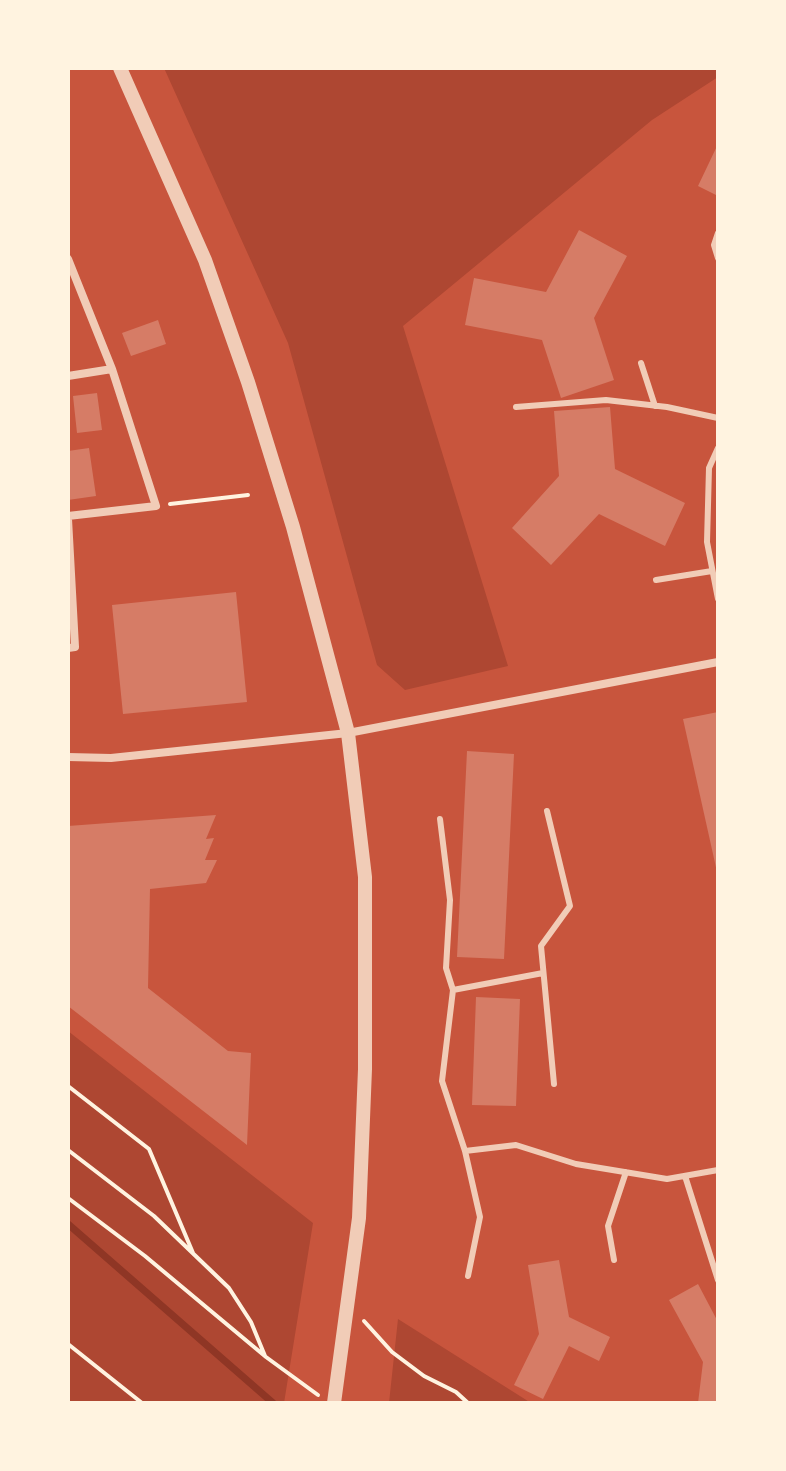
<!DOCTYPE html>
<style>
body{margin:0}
#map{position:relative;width:786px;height:1471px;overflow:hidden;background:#c8553d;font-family:Inter,sans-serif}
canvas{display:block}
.frame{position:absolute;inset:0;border:70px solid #fff3e0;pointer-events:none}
</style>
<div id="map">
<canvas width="786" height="1471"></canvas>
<div class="frame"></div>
</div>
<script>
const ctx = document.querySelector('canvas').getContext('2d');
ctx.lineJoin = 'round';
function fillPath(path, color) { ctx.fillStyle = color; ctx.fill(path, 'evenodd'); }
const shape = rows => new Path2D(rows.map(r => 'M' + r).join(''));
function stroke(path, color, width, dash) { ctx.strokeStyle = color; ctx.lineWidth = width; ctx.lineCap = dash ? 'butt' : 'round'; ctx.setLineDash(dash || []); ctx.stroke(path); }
const green = shape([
 [164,68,718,68,718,77,652,120,403,326,508,666,405,690,377,665,288,343],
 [68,1031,313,1223,284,1403,68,1403],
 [398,1319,531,1403,389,1403]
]);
const stream = shape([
 [68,1224,273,1403]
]);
const building = shape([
 [718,144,718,196,698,186],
 [579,230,627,256,594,318,614,380,561,398,542,340,465,325,474,278,546,292],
 [158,320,166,344,131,356,122,333],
 [97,393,102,430,77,433,73,396],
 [610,407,615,469,685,503,665,546,599,514,551,565,512,528,559,476,554,411],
 [89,448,96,496,68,500,68,451],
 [236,592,247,702,123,714,112,605],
 [718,712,718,872,717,872,683,719],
 [467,751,514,754,504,959,457,957],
 [216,815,206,839,214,838,205,860,217,860,206,883,150,889,148,988,228,1051,251,1053,247,1145,68,1006,68,826],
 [476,997,520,999,516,1106,472,1105],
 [559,1260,569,1317,610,1337,599,1361,569,1346,543,1399,514,1385,539,1334,528,1265],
 [698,1284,718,1322,718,1403,698,1403,703,1362,669,1300]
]);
const path = shape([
 [170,504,248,495],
 [68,1086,149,1149,193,1253],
 [68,1150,154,1216,229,1288,251,1322,265,1356],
 [68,1198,145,1256,266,1357,318,1395],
 [364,1321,392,1352,424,1376,456,1392,468,1403],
 [68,1344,142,1403]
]);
const service = shape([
 [718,233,714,245,718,258],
 [641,363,655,406],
 [516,407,606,400,667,407,718,418],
 [718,448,709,468,707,542,718,599],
 [656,580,712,571],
 [547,811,570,906,541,946,554,1084],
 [440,819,450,900,446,968,453,990,442,1081,465,1151,480,1217,468,1276],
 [453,990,543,973],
 [465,1151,516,1145,576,1164,667,1179,718,1170],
 [685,1176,718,1280],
 [614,1260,608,1226,626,1172]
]);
const minor = shape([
 [68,259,112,369,156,506,68,516],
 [68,376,112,369],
 [68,519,75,647,68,648],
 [68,757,111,758,348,733,718,662]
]);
const tertiary = shape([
 [120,68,205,260,248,382,293,527,348,733,365,877,365,1069,359,1218,334,1403]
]);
fillPath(green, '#ae4732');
stroke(stream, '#8f3625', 7);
fillPath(building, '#d67c66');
stroke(path, '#fff3e0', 4);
stroke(service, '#f1ccb7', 6);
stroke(minor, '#f1ccb7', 8);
stroke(tertiary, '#f1ccb7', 14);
</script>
